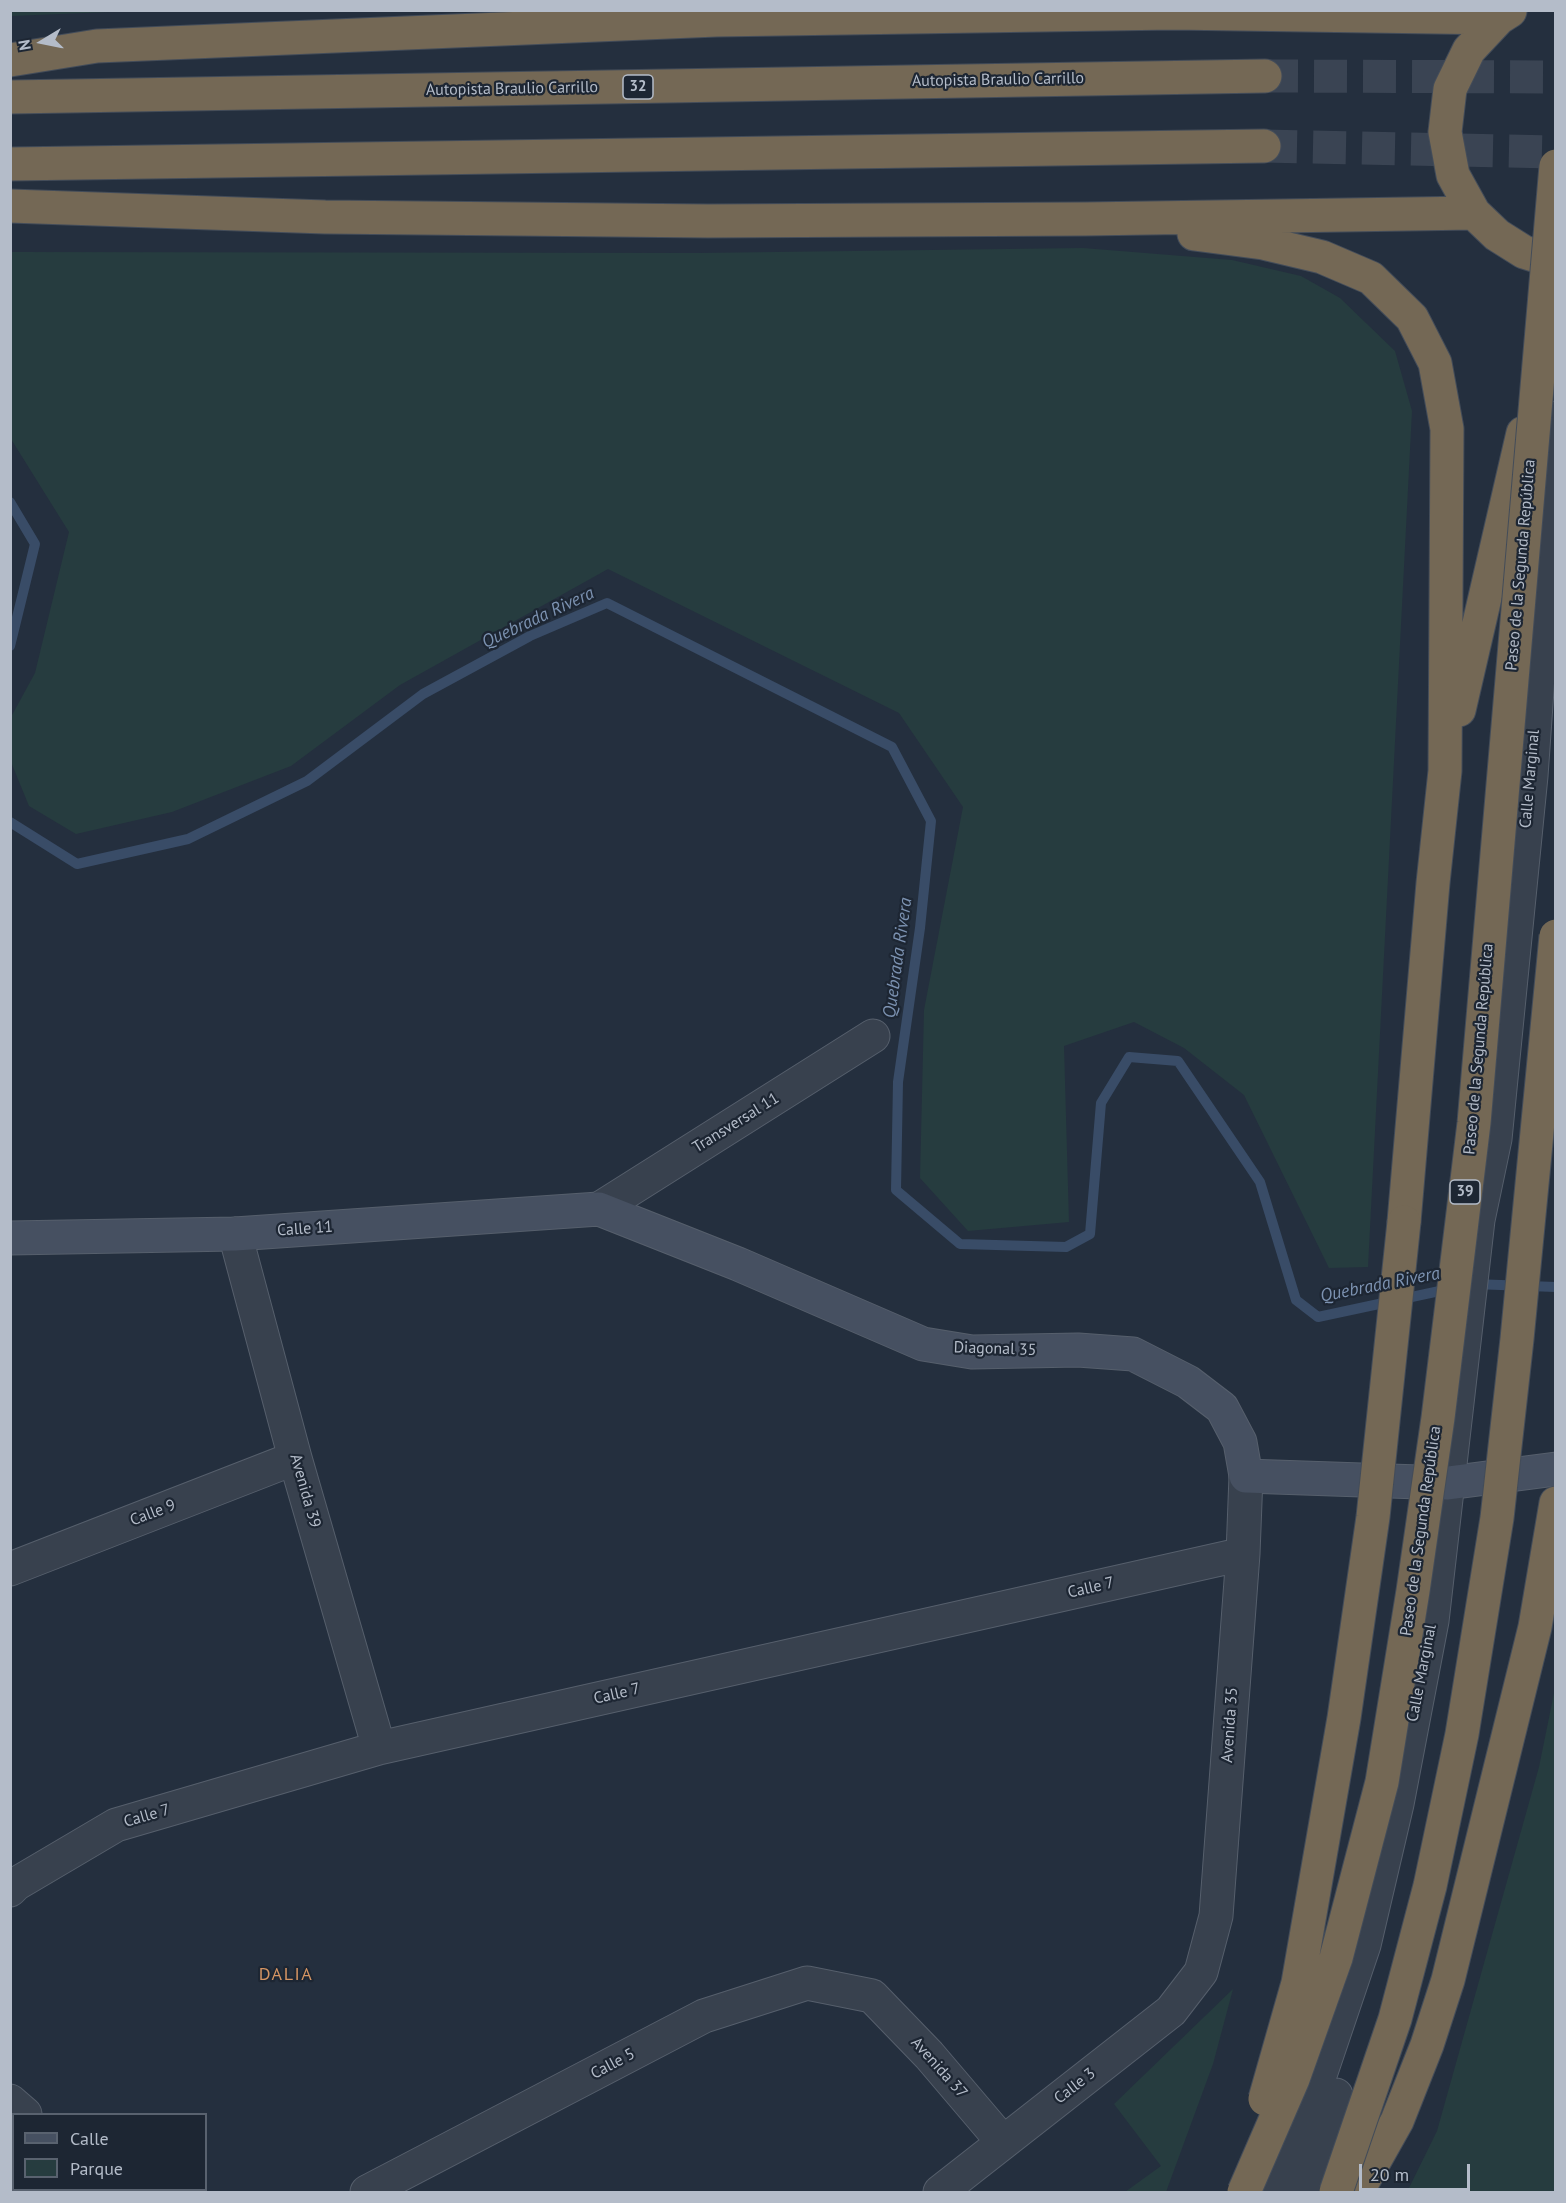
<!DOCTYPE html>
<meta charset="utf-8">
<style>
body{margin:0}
#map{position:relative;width:1566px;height:2203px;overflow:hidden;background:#242f3e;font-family:"PT Sans",sans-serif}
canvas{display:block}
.frame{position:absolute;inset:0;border:12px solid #b4bcc9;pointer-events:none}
.legend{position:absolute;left:12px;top:2113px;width:195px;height:78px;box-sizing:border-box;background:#1d2633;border:2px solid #59626f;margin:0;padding:8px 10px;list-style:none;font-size:18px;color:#b4bcc9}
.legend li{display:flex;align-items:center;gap:12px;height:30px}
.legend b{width:30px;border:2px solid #59626f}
.north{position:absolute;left:12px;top:12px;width:60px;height:60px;-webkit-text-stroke:4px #1d2633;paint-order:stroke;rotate:260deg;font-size:16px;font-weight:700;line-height:24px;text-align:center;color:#b4bcc9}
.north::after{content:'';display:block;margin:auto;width:21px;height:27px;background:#b4bcc9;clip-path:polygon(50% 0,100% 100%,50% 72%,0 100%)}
.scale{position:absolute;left:1359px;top:2164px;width:111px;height:27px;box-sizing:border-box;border:3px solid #b4bcc9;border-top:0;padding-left:8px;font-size:18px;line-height:21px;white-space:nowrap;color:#b4bcc9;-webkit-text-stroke:4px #1d2633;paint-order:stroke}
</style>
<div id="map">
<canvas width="1566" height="2203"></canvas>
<div class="frame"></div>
<ul class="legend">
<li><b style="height:8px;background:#465061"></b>Calle</li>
<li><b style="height:16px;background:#263c3f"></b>Parque</li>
</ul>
<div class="north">N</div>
<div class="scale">20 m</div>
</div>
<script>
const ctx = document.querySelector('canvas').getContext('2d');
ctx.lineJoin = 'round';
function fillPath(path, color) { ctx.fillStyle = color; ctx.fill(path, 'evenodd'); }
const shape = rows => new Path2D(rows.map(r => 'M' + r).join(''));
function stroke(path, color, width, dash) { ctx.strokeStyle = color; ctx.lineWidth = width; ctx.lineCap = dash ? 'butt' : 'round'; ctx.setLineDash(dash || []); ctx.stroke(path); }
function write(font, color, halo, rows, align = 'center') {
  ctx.font = font + ' "PT Sans",sans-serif'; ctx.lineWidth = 4.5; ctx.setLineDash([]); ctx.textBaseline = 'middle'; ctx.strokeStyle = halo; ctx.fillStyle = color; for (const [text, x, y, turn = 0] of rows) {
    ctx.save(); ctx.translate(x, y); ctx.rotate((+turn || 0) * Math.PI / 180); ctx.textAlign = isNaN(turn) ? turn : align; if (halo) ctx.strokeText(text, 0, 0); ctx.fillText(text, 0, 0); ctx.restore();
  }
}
const green = shape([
 [11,10,134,10,134,11,11,16],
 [1083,248,1232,260,1301,276,1340,298,1395,351,1412,411,1368,1267,1329,1268,1244,1095,1184,1048,1134,1022,1064,1046,1069,1222,968,1231,920,1178,924,1010,963,807,899,713,608,569,400,685,291,766,172,812,76,834,29,806,11,762,11,717,35,673,69,532,11,439,11,252,698,253],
 [1555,1688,1555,2192,1407,2192,1437,2131,1539,1767],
 [1233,1989,1213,2064,1166,2192,1125,2192,1161,2166,1114,2104]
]);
const stream = shape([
 [10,502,35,544,10,646],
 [10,822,77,864,188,839,307,781,423,694,530,636,607,603,892,747,931,821,920,928,898,1082,896,1190,960,1244,1066,1247,1090,1234,1101,1103,1129,1057,1178,1061,1260,1182,1296,1300,1318,1317,1449,1289],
 [1473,1284,1556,1287]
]);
const highwayTunnel = shape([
 [1265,76,1556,77],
 [1264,146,1556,152]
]);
const street = shape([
 [599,1209,873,1036],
 [235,1234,295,1458,379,1748],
 [10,1569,295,1458],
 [10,1890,16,1884,116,1825,379,1748,1243,1554],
 [10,2101,25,2114],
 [102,2190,105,2192],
 [367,2192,704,2016,807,1983,872,1996,929,2055,1003,2142],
 [940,2192,1171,2011,1201,1972,1216,1916,1243,1554,1246,1476],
 [1277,2192,1317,2084,1364,1945,1397,1804,1432,1621,1478,1220,1495,1139,1531,776,1556,418],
 [1302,2192,1336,2095]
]);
const secondary = shape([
 [10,1238,235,1234,599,1209,738,1264,923,1344,972,1352,1078,1350,1133,1354,1188,1382,1222,1408,1240,1442,1246,1476,1448,1483,1556,1469]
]);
const highway = shape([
 [1510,11,1499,18,1469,50,1450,89,1445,132,1453,175,1474,213,1497,235,1524,252,1556,262],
 [10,60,97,46,716,20,1173,13,1499,18],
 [10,97,1265,76],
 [10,164,1264,146],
 [10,206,325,217,708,221,1085,219,1474,213],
 [1194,234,1263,243,1322,257,1371,278,1412,318,1435,363,1447,429,1445,771,1433,883,1404,1222],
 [1459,710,1523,433],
 [1357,2192,1397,2121,1427,2045,1448,1980,1535,1627,1556,1503]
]);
const highwayBridge = shape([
 [1265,2099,1298,1983,1344,1718,1373,1517,1404,1222],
 [1244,2192,1293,2079,1336,1958,1382,1782,1413,1591,1438,1418,1474,1123,1556,166],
 [1336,2192,1395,2019,1430,1886,1462,1734,1497,1518,1517,1339,1556,936]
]);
const shields = [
 [638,87,30],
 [1465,1192,30]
];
const shieldNames = [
 ["32",638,87],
 ["39",1465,1192]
];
const streetNames = [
 ["Autopista Braulio Carrillo",998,80,-1],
 ["Autopista Braulio Carrillo",512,89,-1],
 ["Paseo de la Segunda República",1521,565,-85],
 ["Calle Marginal",1530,779,-85],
 ["Paseo de la Segunda República",1479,1049,-85],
 ["Transversal 11",736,1123,-32],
 ["Calle 11",305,1229,-4],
 ["Diagonal 35",995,1349,2],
 ["Avenida 39",305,1491,74],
 ["Calle 9",153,1513,-21],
 ["Paseo de la Segunda República",1421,1531,-82],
 ["Calle 7",1091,1588,-13],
 ["Calle Marginal",1422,1673,-79],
 ["Calle 7",617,1694,-13],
 ["Avenida 35",1230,1725,-86],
 ["Calle 7",147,1816,-16],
 ["Calle 5",613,2064,-28],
 ["Avenida 37",939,2068,48],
 ["Calle 3",1075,2086,-38]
];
const waterNames = [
 ["Quebrada Rivera",538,618,-25],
 ["Quebrada Rivera",898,958,-82],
 ["Quebrada Rivera",1380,1285,-11]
];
const neighbourhoodNames = [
 ["DALIA",286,1975]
];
fillPath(green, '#263c3f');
stroke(stream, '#394c67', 10);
stroke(highwayTunnel, '#3a4453', 33, [33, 16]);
stroke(street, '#565f6c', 35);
stroke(secondary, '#565f6c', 35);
stroke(highway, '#434c59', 35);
stroke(street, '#38414e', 33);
stroke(secondary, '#465061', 33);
stroke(highway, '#746855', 33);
stroke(highwayBridge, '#434c59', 35, []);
stroke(highwayBridge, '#746855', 33);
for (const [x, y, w] of shields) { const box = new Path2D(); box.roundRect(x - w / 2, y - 12, w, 24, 4.5); ctx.fillStyle = '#1d2633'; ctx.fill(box); stroke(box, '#b4bcc9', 1.5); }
write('bold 15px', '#b4bcc9', null, shieldNames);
write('16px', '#b4bcc9', '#1d2633', streetNames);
write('italic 18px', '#7c92b1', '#1d2633', waterNames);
ctx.letterSpacing = '1.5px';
write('18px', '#d59563', '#1d2633', neighbourhoodNames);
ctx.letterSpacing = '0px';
</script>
